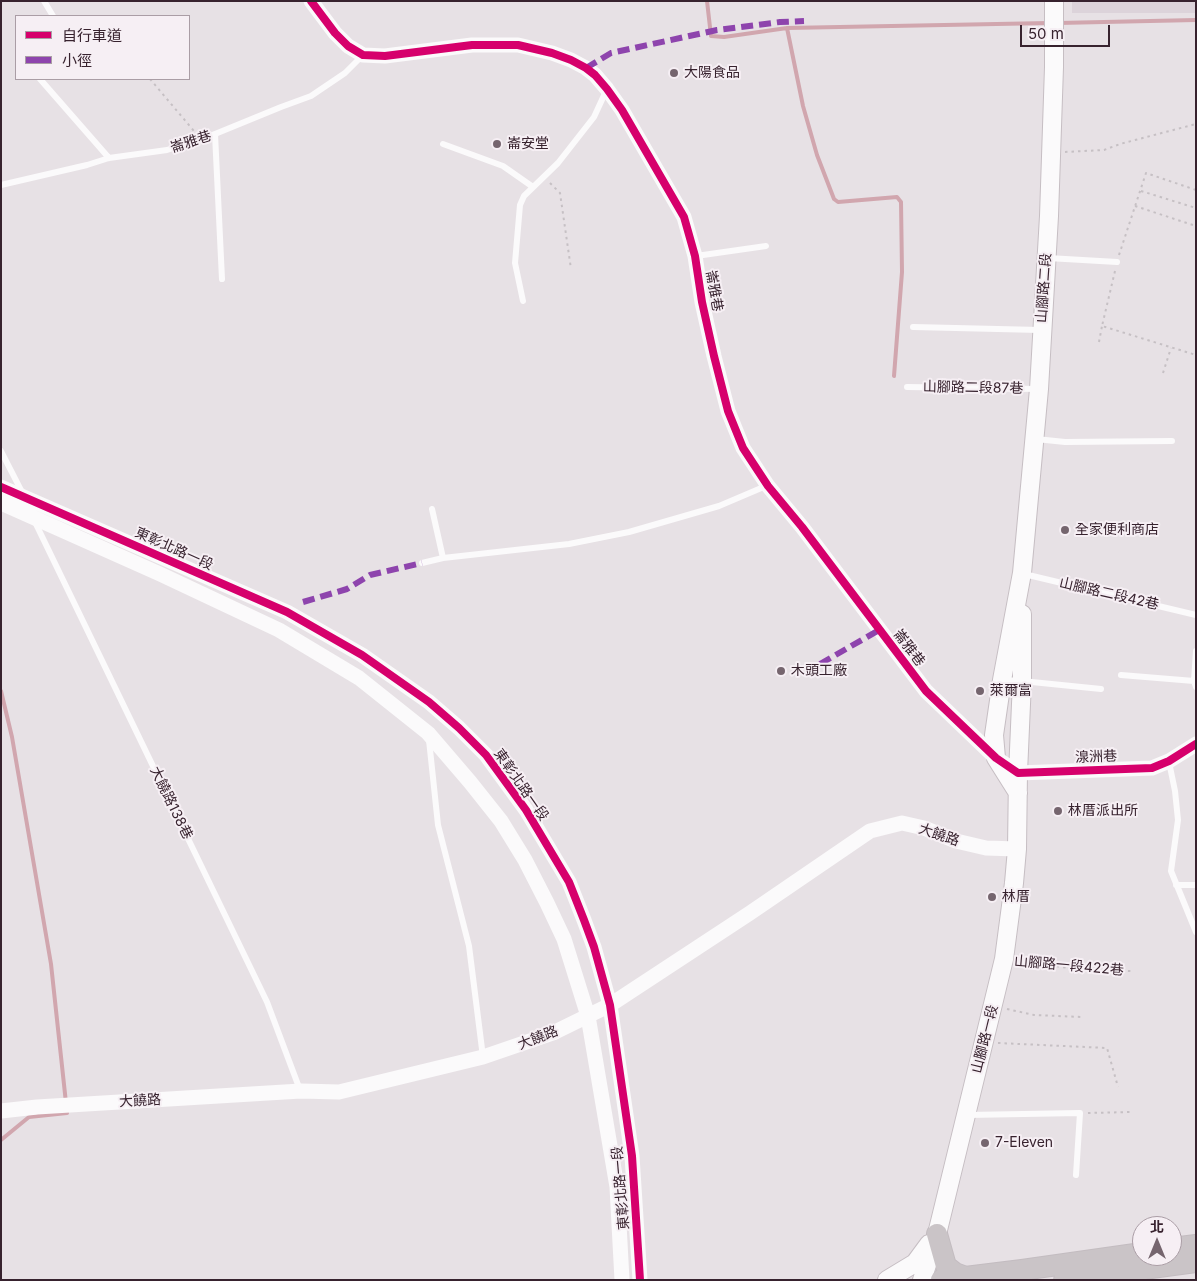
<!DOCTYPE html>
<meta charset="utf-8">
<style>
body{margin:0}
#map{position:relative;width:1197px;height:1281px;overflow:hidden;background:#e7e1e5;font-family:Inter,"Noto Sans TC",sans-serif}
canvas{display:block}
.frame{position:absolute;inset:0;border:2px solid #37222e;pointer-events:none}
.legend{position:absolute;left:15px;top:15px;width:175px;height:65px;box-sizing:border-box;background:#f6eff4;border:1px solid #aa9da5;margin:0;padding:6px 9px;list-style:none;font-size:15px;color:#37222e}
.legend li{display:flex;align-items:center;gap:10px;height:25px}
.legend b{width:25px;border:1px solid #aa9da5}
.north{position:absolute;left:1132px;top:1216px;width:50px;height:50px;box-sizing:border-box;background:#f6eff4;border:1px solid #aa9da5;border-radius:50%;rotate:0deg;font-size:14px;font-weight:700;line-height:20px;text-align:center;color:#37222e}
.north::after{content:'';display:block;margin:auto;width:18px;height:22px;background:#75656e;clip-path:polygon(50% 0,100% 100%,50% 72%,0 100%)}
.scale{position:absolute;left:1020px;top:25px;width:90px;height:22px;box-sizing:border-box;border:2px solid #37222e;border-top:0;padding-left:6px;font-size:15px;line-height:18px;white-space:nowrap;color:#37222e;-webkit-text-stroke:4px #f6eff4;paint-order:stroke}
</style>
<div id="map">
<canvas width="1197" height="1281"></canvas>
<div class="frame"></div>
<ul class="legend">
<li><b style="height:6px;background:#d6006c"></b>自行車道</li>
<li><b style="height:6px;background:#8e44ad"></b>小徑</li>
</ul>
<div class="north">北</div>
<div class="scale">50 m</div>
</div>
<script>
const ctx = document.querySelector('canvas').getContext('2d');
ctx.lineJoin = 'round';
function fillPath(path, color) { ctx.fillStyle = color; ctx.fill(path, 'evenodd'); }
const shape = rows => new Path2D(rows.map(r => 'M' + r).join(''));
function stroke(path, color, width, dash) { ctx.strokeStyle = color; ctx.lineWidth = width; ctx.lineCap = dash ? 'butt' : 'round'; ctx.setLineDash(dash || []); ctx.stroke(path); }
function write(font, color, halo, rows, align = 'center') {
  ctx.font = font + ' Inter,"Noto Sans TC",sans-serif'; ctx.lineWidth = 4; ctx.setLineDash([]); ctx.textBaseline = 'middle'; ctx.strokeStyle = halo; ctx.fillStyle = color; for (const [text, x, y, turn = 0] of rows) {
    ctx.save(); ctx.translate(x, y); ctx.rotate((+turn || 0) * Math.PI / 180); ctx.textAlign = isNaN(turn) ? turn : align; if (halo) ctx.strokeText(text, 0, 0); ctx.fillText(text, 0, 0); ctx.restore();
  }
}
const built = shape([
 [1072,1,1196,1,1196,13,1072,13]
]);
const stream = shape([
 [707,1,711,36,724,37,787,28,1049,23],
 [1058,23,1196,20],
 [787,28,803,106,817,155,834,199,838,202,897,197,901,202,902,272,894,376],
 [1,691,12,737,51,964,66,1103],
 [1,1140,29,1117,67,1113,66,1110]
]);
const path = shape([
 [150,79,194,131],
 [1065,152,1104,150,1120,144,1196,124],
 [550,183,560,193,571,269],
 [1141,191,1196,208],
 [1135,206,1196,226],
 [1119,255,1146,173,1196,190],
 [1115,271,1102,326,1196,355],
 [1099,342,1102,326],
 [1163,373,1171,348],
 [1018,961,1084,970,1133,971],
 [1007,1009,1034,1015,1081,1017],
 [998,1043,1107,1048,1118,1087],
 [1088,1113,1130,1112]
]);
const service = shape([
 [44,1,53,16],
 [40,79,109,158],
 [215,134,222,279],
 [443,144,503,166,533,187],
 [1,185,87,165,109,158,167,150,215,134,281,107,311,96,345,73,362,56],
 [696,256,766,246],
 [1048,258,1117,262],
 [523,301,515,263,520,205,524,196,558,163,594,117,606,91],
 [913,327,1040,330],
 [907,387,1038,389],
 [1036,439,1065,442,1172,441],
 [1,451,23,494],
 [432,509,443,558],
 [35,522,267,1002,300,1090],
 [422,563,443,558,569,544,629,532,719,506,766,486],
 [1024,574,1196,615],
 [1196,651,1194,681,1196,687],
 [1121,675,1194,681],
 [1003,680,1022,681,1101,689],
 [429,740,438,825,469,946,483,1057],
 [1169,762,1175,791,1178,820,1171,871,1196,932],
 [1176,885,1196,885],
 [967,1115,1080,1113,1076,1175]
]);
const tertiary = shape([
 [311,1,335,33,348,46,363,55,385,56,472,45,518,45,552,53,571,60,586,68,595,75,607,89,622,110,684,217,695,256,702,302,714,356,728,411,743,448,768,486,802,527,926,691,996,758,1018,773,1152,768,1169,761,1196,744],
 [1,487,287,612,362,655,429,702,459,728,486,755,526,810,569,882,584,920,594,947,610,1005,632,1156,640,1280],
 [1,503,160,574,279,630,359,678,428,733,470,782,501,821,525,860,547,903,564,939,588,1016,617,1187,622,1280],
 [1,1111,37,1107,301,1091,339,1092,483,1057,553,1033,610,1005,750,913,870,831,902,823,924,828,956,841,986,848,1017,849]
]);
const secondary = shape([
 [1018,793,996,758,994,735,1002,680,1022,573,1039,389,1049,216,1054,67,1054,1],
 [887,1280,915,1263,929,1244],
 [922,1280,937,1234,1004,959,1014,883,1017,849,1018,773,1022,681,1022,614]
]);
const trunk = shape([
 [937,1234,946,1266,955,1273,966,1277],
 [1172,1248,1196,1245],
 [941,1280,1022,1270,1142,1253],
 [1064,1280,1196,1262]
]);
const quiet = shape([
 [586,68,611,53,717,30,780,22,804,21],
 [303,602,347,589,370,575,422,563],
 [820,664,879,630]
]);
const cycleway = shape([
 [311,1,335,33,348,46,363,55,385,56,472,45,518,45,552,53,571,60,586,68,595,75,607,89,622,110,684,217,695,256,702,302,714,356,728,411,743,448,768,486,802,527,926,691,996,758,1018,773,1152,768,1169,761,1196,744],
 [1,487,287,612,362,655,429,702,459,728,486,755,526,810,569,882,584,920,594,947,610,1005,632,1156,640,1280]
]);
const markers = [
 [674,73,5,"#75656e"],
 [497,144,5,"#75656e"],
 [1065,530,5,"#75656e"],
 [781,671,5,"#75656e"],
 [980,691,5,"#75656e"],
 [1058,811,5,"#75656e"],
 [992,897,5,"#75656e"],
 [985,1143,5,"#75656e"]
];
const poiNames = [
 ["大陽食品",684,73],
 ["崙安堂",507,144],
 ["全家便利商店",1075,530],
 ["木頭工廠",791,671],
 ["萊爾富",990,691],
 ["林厝派出所",1068,811],
 ["林厝",1002,897],
 ["7-Eleven",995,1143]
];
const streetNames = [
 ["崙雅巷",191,142,-18],
 ["山腳路二段",1044,288,-86],
 ["崙雅巷",714,291,80],
 ["山腳路二段87巷",973,388,1],
 ["東彰北路一段",174,549,24],
 ["山腳路二段42巷",1109,594,13],
 ["崙雅巷",909,648,53],
 ["湶洲巷",1096,757,-2],
 ["東彰北路一段",521,785,55],
 ["大饒路138巷",171,803,64],
 ["大饒路",939,835,19],
 ["山腳路一段422巷",1069,966,5],
 ["大饒路",538,1038,-21],
 ["山腳路一段",985,1039,-76],
 ["大饒路",140,1101,-3],
 ["東彰北路一段",621,1188,-95]
];
fillPath(built, '#dcd3da');
stroke(stream, '#d1a6ae', 4);
stroke(secondary, '#c6bec3', 20);
stroke(trunk, '#c3bcc0', 22);
stroke(path, '#c6c0c4', 2, [2.5, 4]);
stroke(service, '#fbfafb', 6);
stroke(tertiary, '#fbfafb', 15);
stroke(secondary, '#fbfafb', 18);
stroke(trunk, '#cac4c7', 20);
stroke(quiet, '#8e44ad', 6, [12, 6]);
stroke(cycleway, '#d6006c', 8);
for (const [x, y, r, color] of markers) { const dot = new Path2D(); dot.arc(x, y, r, 0, 2 * Math.PI); ctx.fillStyle = color; ctx.fill(dot); stroke(dot, '#f6eff4', 2); }
write('14px', '#37222e', '#f6eff4', poiNames, 'left');
write('14px', '#37222e', '#f6eff4', streetNames);
</script>
